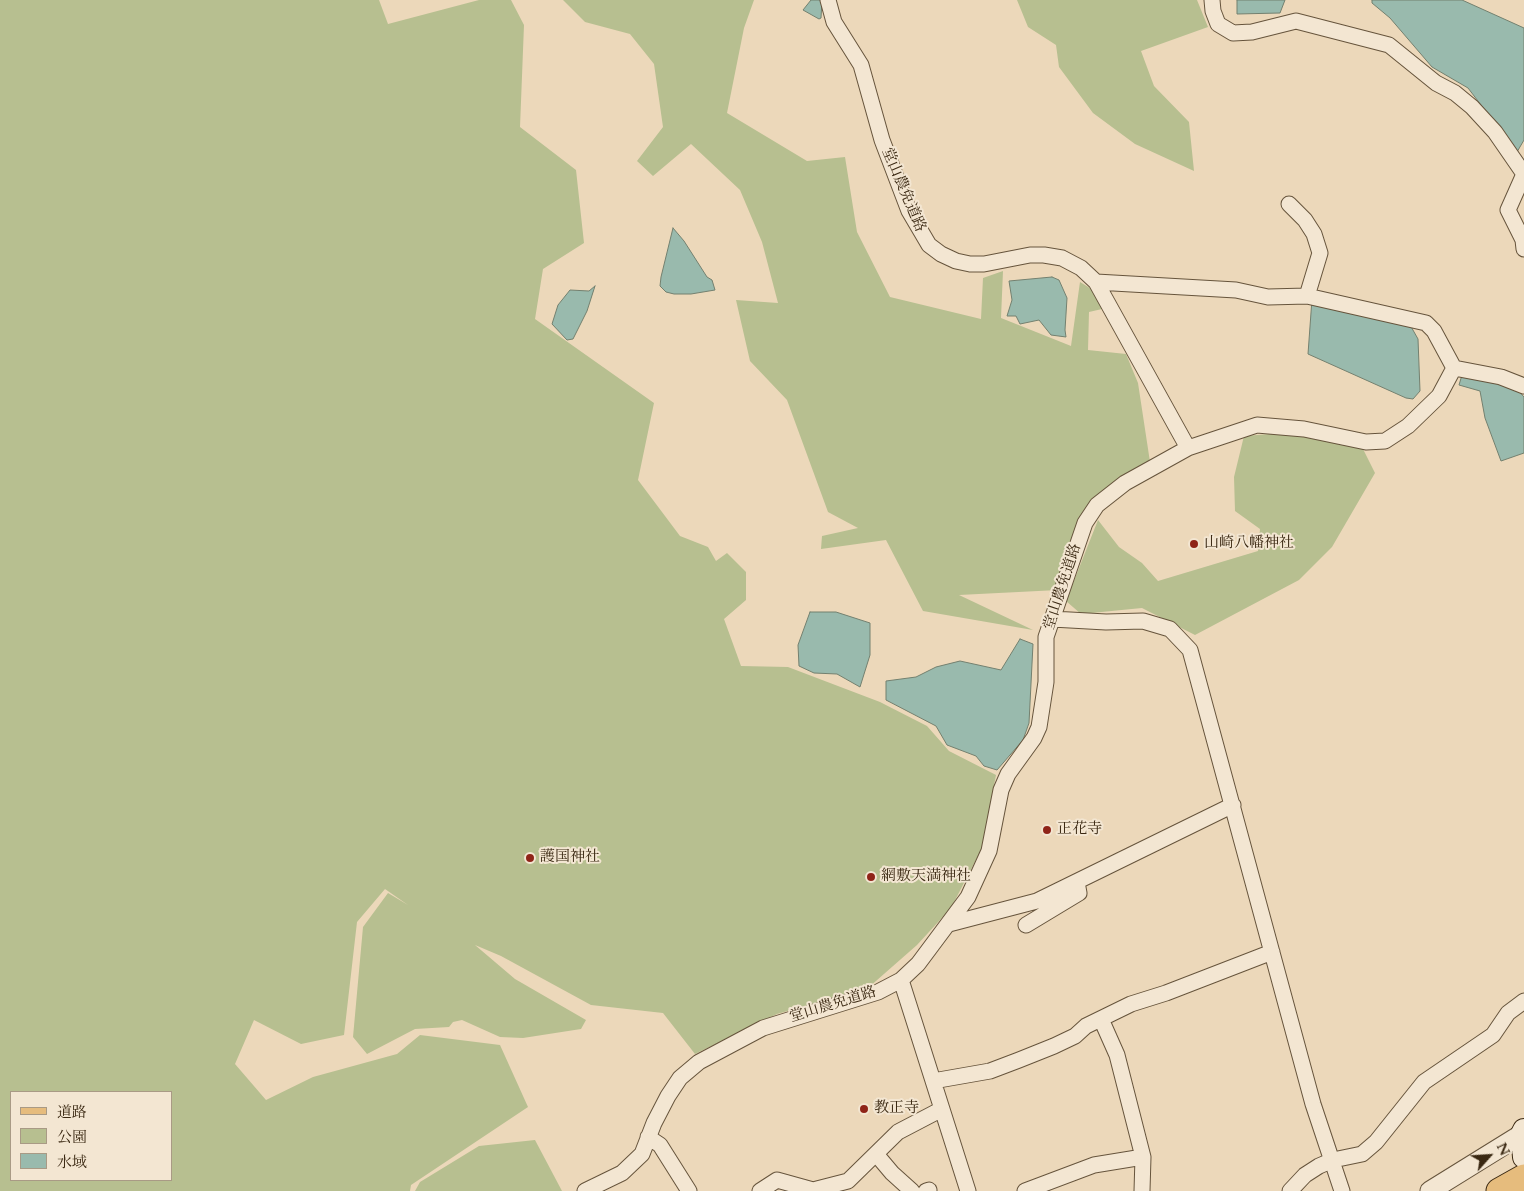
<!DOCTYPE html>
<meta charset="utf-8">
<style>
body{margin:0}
#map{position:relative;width:1524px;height:1191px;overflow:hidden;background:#ecd8ba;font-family:Cardo,"Noto Serif JP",serif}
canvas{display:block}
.legend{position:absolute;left:10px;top:1091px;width:162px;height:90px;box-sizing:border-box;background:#f3e6d2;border:1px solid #a99a85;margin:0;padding:6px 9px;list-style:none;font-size:15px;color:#3a2812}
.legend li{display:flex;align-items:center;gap:10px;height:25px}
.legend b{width:25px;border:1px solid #a99a85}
.north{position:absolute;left:1464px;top:1131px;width:50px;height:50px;-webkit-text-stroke:4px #f3e6d2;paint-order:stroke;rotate:64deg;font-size:14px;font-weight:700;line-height:20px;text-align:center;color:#3a2812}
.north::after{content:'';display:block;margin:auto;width:18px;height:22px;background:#3a2812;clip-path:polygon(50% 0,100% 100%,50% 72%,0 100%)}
</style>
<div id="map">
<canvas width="1524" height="1191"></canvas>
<ul class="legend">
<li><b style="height:6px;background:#e6bc7d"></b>道路</li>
<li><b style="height:14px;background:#b7bf90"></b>公園</li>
<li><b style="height:14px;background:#99baad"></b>水域</li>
</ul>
<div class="north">N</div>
</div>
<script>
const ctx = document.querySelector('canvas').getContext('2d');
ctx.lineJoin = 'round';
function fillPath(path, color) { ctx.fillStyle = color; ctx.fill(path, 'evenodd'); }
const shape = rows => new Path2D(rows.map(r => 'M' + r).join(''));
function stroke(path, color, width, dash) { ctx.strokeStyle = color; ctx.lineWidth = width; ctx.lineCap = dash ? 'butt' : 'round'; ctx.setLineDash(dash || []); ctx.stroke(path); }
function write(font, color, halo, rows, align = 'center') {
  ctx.font = font + ' Cardo,"Noto Serif JP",serif'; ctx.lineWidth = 4; ctx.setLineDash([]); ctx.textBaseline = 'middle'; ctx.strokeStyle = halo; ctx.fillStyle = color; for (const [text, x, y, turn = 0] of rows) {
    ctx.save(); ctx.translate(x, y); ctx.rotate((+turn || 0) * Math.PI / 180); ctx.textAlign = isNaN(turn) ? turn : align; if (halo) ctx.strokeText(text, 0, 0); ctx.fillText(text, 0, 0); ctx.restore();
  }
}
const green = shape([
 [0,0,379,0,388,24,479,0,511,0,524,25,520,127,576,170,584,243,543,269,535,319,654,403,638,480,680,536,708,547,716,561,727,553,746,572,746,600,724,619,741,666,788,667,880,702,927,726,949,751,996,775,982,848,951,908,917,945,868,988,777,1014,695,1054,663,1013,591,1005,501,956,475,945,515,979,586,1020,581,1029,523,1038,500,1037,462,1020,453,1022,449,1027,415,1029,367,1054,353,1037,363,927,388,893,408,905,385,889,357,922,344,1035,301,1044,254,1020,235,1064,266,1100,313,1077,397,1054,420,1035,500,1045,528,1107,411,1185,410,1191,0,1191],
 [11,1092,171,1092,171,1180,11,1180],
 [563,0,754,0,744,28,727,113,807,161,845,157,857,232,890,297,981,319,983,278,1003,271,1001,318,1071,346,1080,282,1093,290,1102,309,1089,312,1088,350,1126,354,1138,383,1150,462,1104,490,1058,590,959,595,1033,630,923,611,886,540,821,549,822,536,858,528,828,512,787,400,750,361,736,300,778,303,762,242,740,190,691,144,653,176,637,161,663,127,654,64,630,34,585,22],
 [1017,0,1197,0,1208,27,1141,51,1154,86,1189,122,1194,171,1135,144,1093,113,1059,67,1056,45,1028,27],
 [1284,433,1362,447,1375,473,1332,547,1299,580,1195,635,1142,608,1081,614,1066,601,1098,520,1119,547,1142,563,1158,581,1258,551,1260,529,1235,511,1234,477,1244,436],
 [535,1140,562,1191,415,1191,420,1182,479,1146]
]);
const water = shape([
 [811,0,822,0,821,18,819,19,803,10,811,0],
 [1237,0,1285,0,1280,13,1237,14,1237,0],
 [1372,0,1462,0,1524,28,1524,140,1517,152,1468,88,1432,67,1390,18,1372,3,1372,0],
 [673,228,684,241,707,277,712,280,715,290,691,294,674,294,666,292,660,286,661,277,673,228],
 [1052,277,1059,280,1067,298,1065,330,1066,337,1051,335,1039,320,1020,324,1016,316,1007,316,1012,300,1009,281,1052,277],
 [595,286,587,311,573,339,567,340,552,324,558,305,570,290,589,291,595,286],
 [1312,299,1409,323,1418,339,1420,391,1413,399,1406,398,1308,354,1312,299],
 [1462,375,1506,385,1518,390,1524,397,1524,453,1501,461,1485,418,1480,391,1459,385,1462,375],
 [810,612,836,612,870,623,870,655,860,687,837,674,814,673,799,666,798,645,810,612],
 [1020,639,1033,644,1029,723,1023,740,997,770,984,766,976,756,947,745,936,726,886,700,886,681,916,677,936,667,960,661,1001,670,1020,639]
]);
const minor = shape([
 [1212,0,1213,11,1218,24,1233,33,1252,32,1296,21,1389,45,1436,83,1455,93,1472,107,1495,132,1524,174],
 [1524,174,1508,210,1523,240,1524,249],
 [1289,204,1305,220,1314,234,1320,253,1307,296],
 [1096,282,1236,290,1268,297,1307,296,1426,323,1434,331,1454,368,1501,377,1524,386],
 [1188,448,1257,425,1304,429,1366,442,1385,441,1408,426,1439,396,1454,368],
 [1052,619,1106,622,1143,621,1170,629,1190,650,1313,1104,1342,1191],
 [949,924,1037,901,1233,805],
 [1026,925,1079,893,1077,882],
 [901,980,968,1191],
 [1101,1019,1117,1055,1143,1157,1142,1191],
 [933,1081,990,1071,1019,1060,1054,1046,1075,1036,1086,1026,1131,1004,1166,993,1272,952],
 [648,1137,660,1145,689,1191],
 [876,1154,892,1173,912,1191],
 [585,1191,622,1173,642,1154,654,1123,668,1096,680,1078,699,1062,763,1028,878,992,901,980,918,964,968,897,989,851,1001,790,1008,774,1034,738,1039,727,1046,682,1046,637,1085,523,1097,505,1125,483,1188,448,1096,282,1081,268,1062,258,1044,255,1030,255,984,264,970,264,956,261,941,254,929,245,909,211,882,140,861,65,834,22,828,0],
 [760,1191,777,1180,813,1190,848,1181,898,1132,942,1109],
 [926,1191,929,1190],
 [1025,1191,1094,1165,1143,1157],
 [1290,1191,1305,1175,1319,1166,1333,1160,1362,1154,1376,1142,1424,1082,1493,1035,1508,1013,1524,1001]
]);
const tertiary = shape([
 [1430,1191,1522,1134]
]);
const secondary = shape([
 [1524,1130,1522,1134,1524,1157]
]);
const primary = shape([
 [1499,1191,1524,1177]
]);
const markers = [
 [1194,544,5,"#8f2418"],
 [1047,830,5,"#8f2418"],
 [530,858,5,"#8f2418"],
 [871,877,5,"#8f2418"],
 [864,1109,5,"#8f2418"]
];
const streetNames = [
 ["堂山農免道路",903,190,67],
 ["堂山農免道路",1063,587,-72],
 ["堂山農免道路",833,1005,-17]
];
const poiNames = [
 ["山崎八幡神社",1204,544],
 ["正花寺",1057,830],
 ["護国神社",540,858],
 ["網敷天満神社",881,877],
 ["教正寺",874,1109]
];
fillPath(green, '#b7bf90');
fillPath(water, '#99baad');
stroke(water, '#73806f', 1);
stroke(minor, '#66543c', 17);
stroke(tertiary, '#66543c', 21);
stroke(secondary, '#3a2812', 24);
stroke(primary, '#3a2812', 27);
stroke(minor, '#f3e6d2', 15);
stroke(tertiary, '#f3e6d2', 19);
stroke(secondary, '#f3e6d2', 22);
stroke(primary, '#e6bc7d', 25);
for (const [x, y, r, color] of markers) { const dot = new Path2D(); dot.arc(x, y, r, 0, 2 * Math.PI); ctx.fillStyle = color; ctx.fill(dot); stroke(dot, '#f3e6d2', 2); }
write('15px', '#3a2812', '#f3e6d2', streetNames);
write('15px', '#3a2812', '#f3e6d2', poiNames, 'left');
</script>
